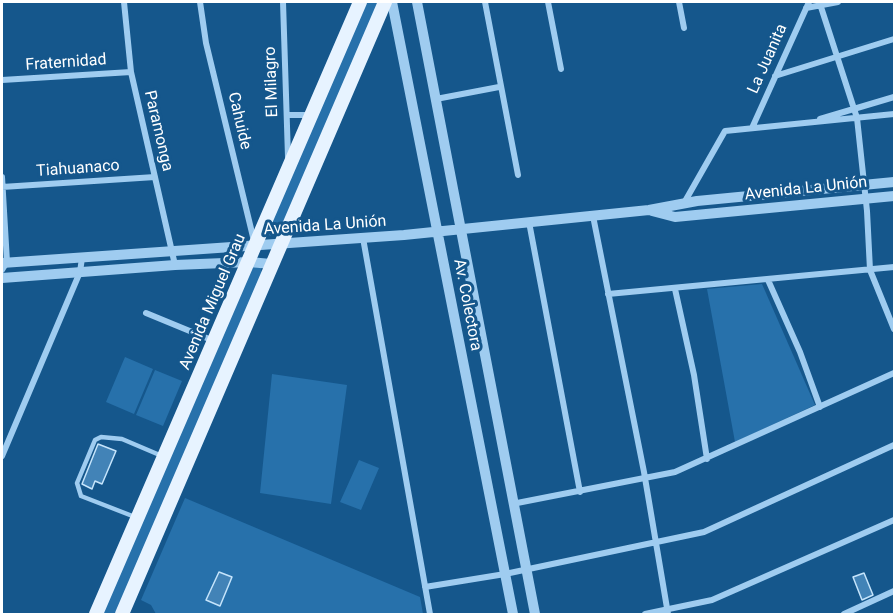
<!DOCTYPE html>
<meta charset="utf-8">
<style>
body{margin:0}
#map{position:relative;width:896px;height:616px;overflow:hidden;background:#15578c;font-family:Roboto,sans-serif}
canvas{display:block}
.frame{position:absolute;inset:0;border:3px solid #fff;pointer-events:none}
</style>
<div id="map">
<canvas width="896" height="616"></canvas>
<div class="frame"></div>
</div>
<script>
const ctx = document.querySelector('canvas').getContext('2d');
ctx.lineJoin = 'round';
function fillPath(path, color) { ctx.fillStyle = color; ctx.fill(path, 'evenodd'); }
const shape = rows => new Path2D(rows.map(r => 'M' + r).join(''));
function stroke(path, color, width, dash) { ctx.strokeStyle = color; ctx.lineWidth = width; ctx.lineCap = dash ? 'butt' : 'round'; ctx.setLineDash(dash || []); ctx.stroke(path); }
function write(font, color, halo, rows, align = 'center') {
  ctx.font = font + ' Roboto,sans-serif'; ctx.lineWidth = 6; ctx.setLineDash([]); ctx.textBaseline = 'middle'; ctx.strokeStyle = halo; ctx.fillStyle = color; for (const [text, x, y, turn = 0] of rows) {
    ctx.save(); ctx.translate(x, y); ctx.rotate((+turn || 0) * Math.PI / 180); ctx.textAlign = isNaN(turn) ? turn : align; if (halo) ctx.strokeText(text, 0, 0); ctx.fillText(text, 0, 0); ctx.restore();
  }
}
const green = shape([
 [366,2,379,2,281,236,270,236,267,232],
 [250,266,261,268,262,273,117,614,100,614],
 [762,284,815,405,735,442,707,289],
 [125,357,153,369,134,414,106,402],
 [155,370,182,381,163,426,136,415],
 [272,374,347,385,331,504,260,493],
 [359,460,379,468,361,510,340,502],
 [185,498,420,597,423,614,156,614,151,605,141,600]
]);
const building = shape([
 [98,444,116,451,102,484,95,481,92,489,82,484,98,444],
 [219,572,232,577,220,606,206,600,219,572],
 [864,573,873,595,862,600,853,577,864,573]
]);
const service = shape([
 [135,517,81,496,77,483,95,440,101,437,122,439,162,456]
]);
const minor = shape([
 [124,2,131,72,175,265],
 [200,2,206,43,254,241],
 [283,2,288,157],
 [485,2,518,175],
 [548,2,561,69],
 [679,2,684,28],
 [821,7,857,118,867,211,870,270,894,329],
 [806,8,838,2],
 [775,76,894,39],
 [2,80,131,72],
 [436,99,499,87],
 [287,115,310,115],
 [820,119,894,97],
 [752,128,809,2],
 [2,177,7,262,2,270],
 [2,187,155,177],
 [684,203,725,131,894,114],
 [593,216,644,472,668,614],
 [529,222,580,492],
 [363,238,430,614],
 [768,280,800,352,820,407],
 [675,289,694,375,707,459],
 [608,294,894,267],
 [146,313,214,341],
 [2,456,80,272,82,258],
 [512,504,675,472,894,373],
 [425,587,505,574,704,532,894,445],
 [645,614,712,600,894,520],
 [844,614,894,591]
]);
const tertiary = shape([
 [392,2,513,614],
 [417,2,535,614],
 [652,211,675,217,894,196],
 [2,263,404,235,649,210,697,201,894,182],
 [2,278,175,265,249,262,271,264]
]);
const primary = shape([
 [96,614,360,2],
 [122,614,385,2]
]);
const streetNames = [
 ["La Juanita",768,59,-66],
 ["Fraternidad",66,63,-4],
 ["El Milagro",272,82,-92],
 ["Cahuide",239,121,77],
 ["Paramonga",158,131,77],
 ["Tiahuanaco",78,169,-4],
 ["Avenida La Unión",806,189,-6],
 ["Avenida La Unión",325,226,-4],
 ["Avenida Miguel Grau",213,302,-67],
 ["Av. Colectora",467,305,79]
];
fillPath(green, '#2771ab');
fillPath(building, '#4283b7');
stroke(building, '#c5e4fb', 1.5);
stroke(service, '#9fccf0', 4.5);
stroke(minor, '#9fccf0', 6);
stroke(tertiary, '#9fccf0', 10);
stroke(primary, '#e7f3ff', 14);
write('16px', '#fff', '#15578c', streetNames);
</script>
